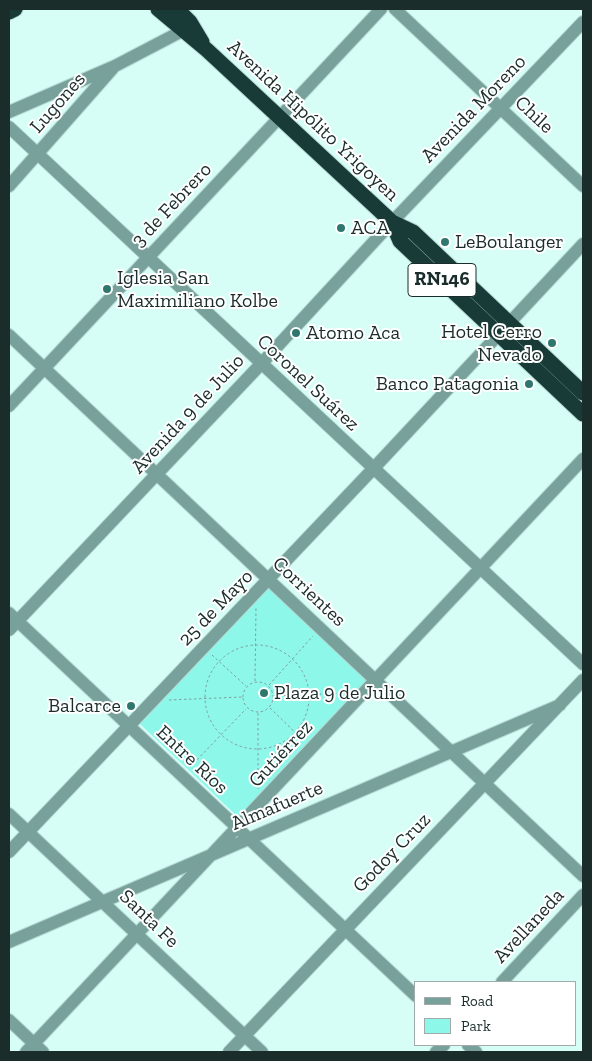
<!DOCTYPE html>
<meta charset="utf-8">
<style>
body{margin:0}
#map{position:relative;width:592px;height:1061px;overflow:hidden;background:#d7fdf7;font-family:"Zilla Slab",serif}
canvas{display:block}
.frame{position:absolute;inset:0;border:10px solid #1a2d2b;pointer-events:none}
.legend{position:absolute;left:414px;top:981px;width:162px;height:65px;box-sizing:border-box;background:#fff;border:1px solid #a3abaa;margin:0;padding:6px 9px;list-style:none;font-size:15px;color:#1a2d2b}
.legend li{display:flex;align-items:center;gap:10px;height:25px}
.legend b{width:25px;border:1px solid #a3abaa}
</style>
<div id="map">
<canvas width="592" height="1061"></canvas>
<div class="frame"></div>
<ul class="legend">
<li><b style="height:6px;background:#78a19c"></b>Road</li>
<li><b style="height:14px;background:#8df7ea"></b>Park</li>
</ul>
</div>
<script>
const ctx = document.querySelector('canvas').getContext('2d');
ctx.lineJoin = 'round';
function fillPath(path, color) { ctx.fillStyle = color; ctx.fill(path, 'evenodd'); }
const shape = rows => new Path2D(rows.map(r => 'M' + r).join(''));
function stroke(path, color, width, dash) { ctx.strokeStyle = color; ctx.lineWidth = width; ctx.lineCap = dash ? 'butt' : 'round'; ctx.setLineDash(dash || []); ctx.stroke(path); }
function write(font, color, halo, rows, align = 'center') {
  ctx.font = font + ' "Zilla Slab",serif'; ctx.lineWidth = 4; ctx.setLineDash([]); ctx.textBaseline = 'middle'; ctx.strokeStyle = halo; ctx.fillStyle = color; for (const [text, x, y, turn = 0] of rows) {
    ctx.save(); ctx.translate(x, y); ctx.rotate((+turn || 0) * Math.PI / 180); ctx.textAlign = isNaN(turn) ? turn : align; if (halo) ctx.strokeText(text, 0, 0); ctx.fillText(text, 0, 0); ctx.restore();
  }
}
const green = shape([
 [268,587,368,682,239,818,139,723]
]);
const path = shape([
 '205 697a52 52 0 1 1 104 0a52 52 0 1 1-104 0Z',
 [212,655,246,686],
 [255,681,256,607],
 '243 697a15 15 0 1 1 30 0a15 15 0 1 1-30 0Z',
 [269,685,313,636],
 [274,696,347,693],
 [169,700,242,697],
 [270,708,303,740],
 [258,713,258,789],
 [190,767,246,709]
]);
const minor = shape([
 [395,9,583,186],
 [9,112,115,66,182,31,190,23],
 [9,127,583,664],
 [9,186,113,68],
 [9,335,583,876],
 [9,406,381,9],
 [9,613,416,996],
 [9,630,261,364,392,222,583,22],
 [9,814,262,1052],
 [9,852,373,469,583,244],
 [9,942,560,705],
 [502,982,583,895],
 [9,1020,43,1052],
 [468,1045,476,1052],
 [26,1052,583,459],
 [229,1052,583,680],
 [436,1052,444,1045]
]);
const highway = shape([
 [158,9,207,50,392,222,413,232,583,393],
 [177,9,190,22,202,42],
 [9,12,15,9],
 [392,222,400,241,583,414]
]);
const markers = [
 [341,228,5,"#2e766e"],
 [445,242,5,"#2e766e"],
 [107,289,5,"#2e766e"],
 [296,333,5,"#2e766e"],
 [552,343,5,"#2e766e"],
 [529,384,5,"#2e766e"],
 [264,693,5,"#2e766e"],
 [131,706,5,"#2e766e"]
];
const shields = [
 [442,280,68]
];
const shieldNames = [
 ["RN146",442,280]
];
const streetNames = [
 ["Lugones",58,103,-49],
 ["Avenida Moreno",474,109,-46],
 ["Chile",534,115,43],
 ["Avenida Hipólito Yrigoyen",313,121,43],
 ["3 de Febrero",172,205,-47],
 ["Coronel Suárez",308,383,43],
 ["Avenida 9 de Julio",188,414,-47],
 ["Corrientes",309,592,43],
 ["25 de Mayo",216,608,-46],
 ["Gutiérrez",281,754,-47],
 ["Entre Ríos",192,760,43],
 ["Almafuerte",277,806,-23],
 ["Godoy Cruz",392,853,-46],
 ["Santa Fe",149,919,44],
 ["Avellaneda",529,926,-47]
];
const poiNames = [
 ["ACA",351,228],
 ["LeBoulanger",455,242],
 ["Iglesia San",117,278],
 ["Maximiliano Kolbe",117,301],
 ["Hotel Cerro",542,332,"right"],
 ["Nevado",542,355,"right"],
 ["Atomo Aca",306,333],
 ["Banco Patagonia",519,384,"right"],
 ["Plaza 9 de Julio",274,693],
 ["Balcarce",121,706,"right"]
];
fillPath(green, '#8df7ea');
stroke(minor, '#b5d8d2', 14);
stroke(highway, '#b5d8d2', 17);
stroke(path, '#829f9b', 1, [2.5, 2.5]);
stroke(minor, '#78a19c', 12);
stroke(highway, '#193b38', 15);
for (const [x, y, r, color] of markers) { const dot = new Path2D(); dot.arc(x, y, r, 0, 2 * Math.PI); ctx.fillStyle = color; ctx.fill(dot); stroke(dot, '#fff', 2); }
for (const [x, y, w] of shields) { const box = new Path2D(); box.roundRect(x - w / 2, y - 16.5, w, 33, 4); ctx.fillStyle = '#fff'; ctx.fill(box); stroke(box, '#1a2d2b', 1); }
write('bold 19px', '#1a2d2b', null, shieldNames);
write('20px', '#1a2d2b', '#fff', streetNames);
write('20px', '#1a2d2b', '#fff', poiNames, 'left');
</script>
